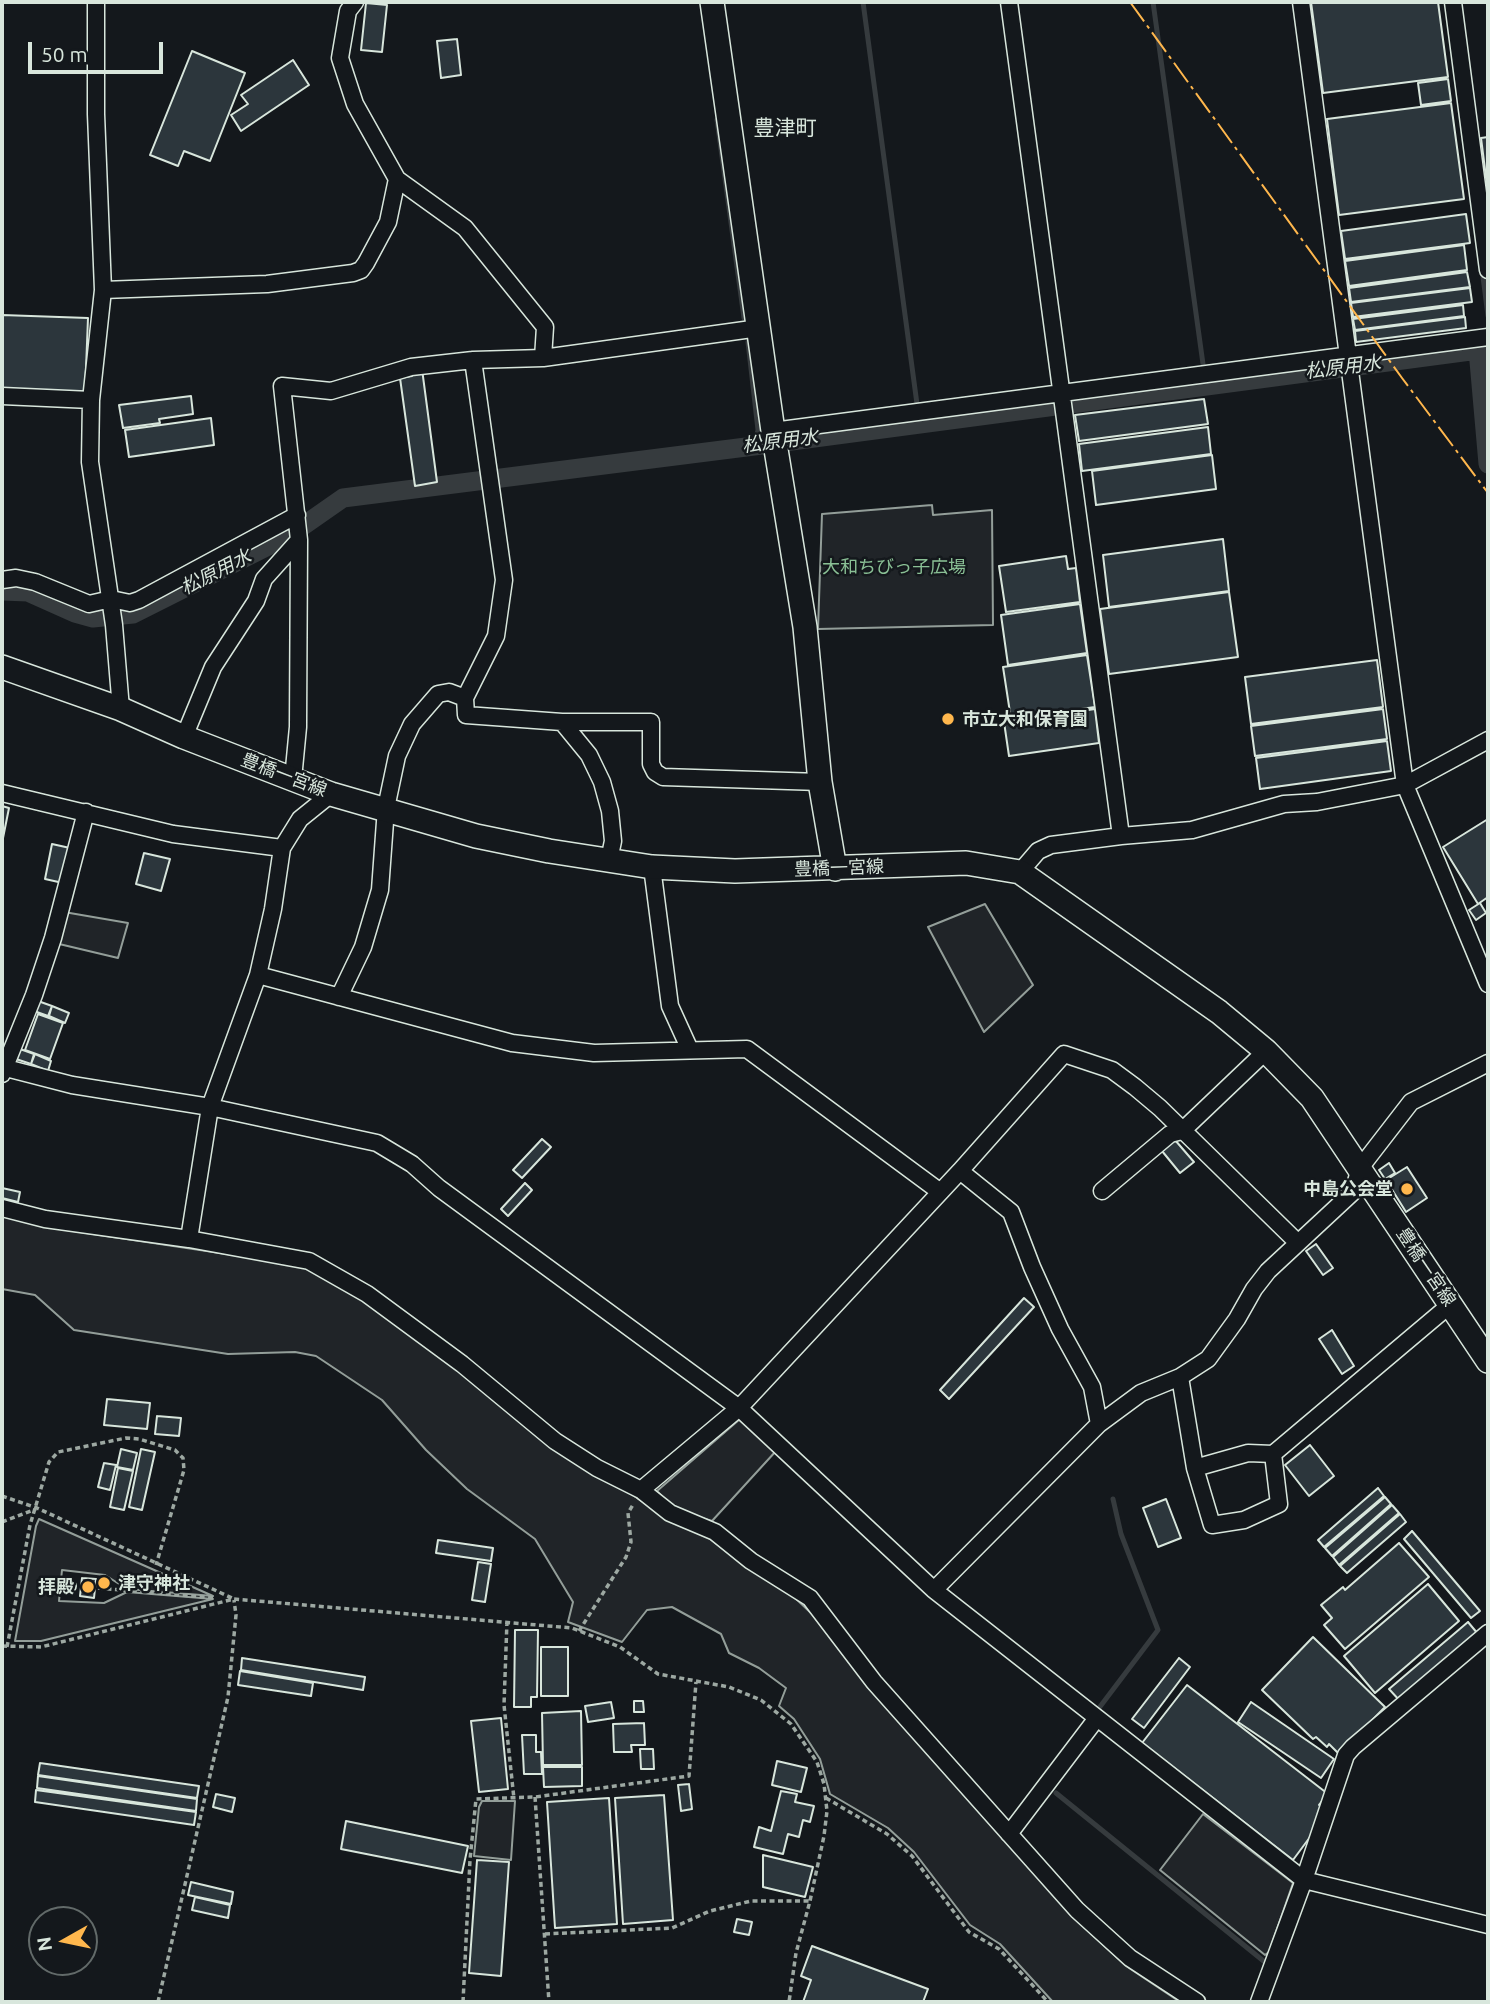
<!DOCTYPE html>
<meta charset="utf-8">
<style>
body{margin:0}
#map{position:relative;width:1490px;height:2004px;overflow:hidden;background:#14181c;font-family:Ubuntu,sans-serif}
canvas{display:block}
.frame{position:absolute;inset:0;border:4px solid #d8e6dc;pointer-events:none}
.north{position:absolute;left:28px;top:1906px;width:70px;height:70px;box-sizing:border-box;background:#14181c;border:2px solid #626a69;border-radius:50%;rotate:261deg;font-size:19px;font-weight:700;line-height:28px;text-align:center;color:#d8e6dc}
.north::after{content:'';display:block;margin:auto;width:24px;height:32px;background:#ffb74d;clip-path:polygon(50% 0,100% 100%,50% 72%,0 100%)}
.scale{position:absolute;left:28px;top:42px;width:135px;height:32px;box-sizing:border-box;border:4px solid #d8e6dc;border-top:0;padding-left:9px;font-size:21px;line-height:24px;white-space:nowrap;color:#d8e6dc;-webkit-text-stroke:5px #14181c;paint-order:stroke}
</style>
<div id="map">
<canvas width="1490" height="2004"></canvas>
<div class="frame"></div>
<div class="north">N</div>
<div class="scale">50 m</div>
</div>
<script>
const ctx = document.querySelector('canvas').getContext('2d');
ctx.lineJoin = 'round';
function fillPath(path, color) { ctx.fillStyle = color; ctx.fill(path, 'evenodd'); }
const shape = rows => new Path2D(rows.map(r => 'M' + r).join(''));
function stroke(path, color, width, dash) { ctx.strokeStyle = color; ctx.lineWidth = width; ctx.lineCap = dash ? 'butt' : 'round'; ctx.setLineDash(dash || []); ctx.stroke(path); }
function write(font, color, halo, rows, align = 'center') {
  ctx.font = font + ' Ubuntu,"Noto Sans JP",sans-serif'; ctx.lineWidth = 5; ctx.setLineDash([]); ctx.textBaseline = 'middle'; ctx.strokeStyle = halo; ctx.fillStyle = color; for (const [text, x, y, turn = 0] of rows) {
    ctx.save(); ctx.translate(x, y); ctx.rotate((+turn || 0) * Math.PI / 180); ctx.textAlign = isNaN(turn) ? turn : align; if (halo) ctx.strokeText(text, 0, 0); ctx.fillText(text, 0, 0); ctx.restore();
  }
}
const green = shape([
 [932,505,933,515,992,510,993,625,818,629,822,514,932,505],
 [985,904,1033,985,984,1032,928,927,985,904],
 [64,912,128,923,118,958,55,943,64,912],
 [2,1216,46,1227,300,1265,363,1298,456,1368,551,1446,593,1475,631,1494,667,1518,709,1538,745,1566,793,1596,812,1614,867,1686,1003,1836,1070,1914,1126,1966,1180,2002,1053,2002,1000,1944,970,1925,914,1852,888,1828,830,1794,820,1759,794,1719,779,1706,786,1688,759,1668,729,1653,721,1634,672,1607,647,1610,622,1642,568,1622,573,1602,535,1539,467,1489,426,1450,382,1400,316,1356,295,1352,228,1354,74,1330,35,1295,2,1289,2,1216],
 [740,1419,776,1451,712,1521,675,1510,657,1491,740,1419],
 [39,1519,213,1596,127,1589,105,1575,62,1570,59,1601,104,1603,127,1592,213,1599,41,1641,15,1641,36,1526,39,1519],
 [482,1801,515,1801,511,1860,474,1856,479,1807,482,1801],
 [1203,1814,1293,1883,1269,1952,1265,1955,1160,1870,1203,1814]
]);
const stream = shape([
 [863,2,917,404],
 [1153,2,1203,364],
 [717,120,744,318],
 [1482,269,1488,316],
 [748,342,758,430,754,446],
 [1478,350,1488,328],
 [1096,1712,1158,1630,1121,1534,1113,1499],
 [1056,1793,1266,1963,1265,1966]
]);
const canal = shape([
 [2,591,28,592,75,613,93,618,133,614,290,535,343,498,754,446,1478,350,1488,464]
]);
const building = shape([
 [1311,2,1438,2,1448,77,1323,93,1311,2],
 [366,3,387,5,382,52,361,50,366,3],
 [457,39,461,75,441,78,437,41,457,39],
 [192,51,245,73,210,161,184,151,178,166,150,155,192,51],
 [293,60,309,85,241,131,231,115,248,104,241,95,293,60],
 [1448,79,1451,101,1421,105,1418,83,1448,79],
 [1451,103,1464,199,1339,215,1327,119,1451,103],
 [1488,137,1488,193,1481,138,1488,137],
 [1466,214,1470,243,1345,259,1341,231,1466,214],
 [1464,245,1467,270,1349,286,1345,261,1464,245],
 [1467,272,1470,287,1351,302,1349,288,1467,272],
 [1470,288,1472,302,1353,317,1351,303,1470,288],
 [1463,305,1464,316,1355,330,1353,319,1463,305],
 [2,315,88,318,85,394,2,391,2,315],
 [1465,317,1466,328,1356,342,1355,331,1465,317],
 [422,369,437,482,415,486,400,378,412,376,411,371,422,369],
 [191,396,193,414,159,419,160,423,123,428,119,405,191,396],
 [1204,399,1208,424,1079,441,1075,415,1204,399],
 [211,418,214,445,129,457,125,430,211,418],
 [1208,427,1211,454,1082,471,1079,444,1208,427],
 [1212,455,1216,489,1096,505,1092,471,1212,455],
 [1223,539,1229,591,1109,607,1103,555,1223,539],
 [1066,556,1068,569,1076,568,1080,602,1006,612,999,566,1066,556],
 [1229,592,1238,657,1109,674,1100,609,1229,592],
 [1080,604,1087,653,1008,665,1001,615,1080,604],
 [1087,655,1095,707,1011,719,1003,667,1087,655],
 [1377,660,1383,707,1251,724,1245,677,1377,660],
 [1095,709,1099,743,1009,756,1004,722,1095,709],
 [1383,709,1387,739,1255,756,1251,726,1383,709],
 [1387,741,1391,771,1260,789,1256,758,1387,741],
 [2,806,9,808,2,843,2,806],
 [1488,819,1488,897,1478,904,1443,847,1488,819],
 [52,844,70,848,63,883,45,879,52,844],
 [144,853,170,859,161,891,136,884,144,853],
 [1480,903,1486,913,1476,920,1469,910,1480,903],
 [38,1001,52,1006,48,1016,34,1011,38,1001],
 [52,1006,69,1013,65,1023,49,1016,52,1006],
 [38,1014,63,1023,50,1059,25,1050,38,1014],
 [20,1049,34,1054,31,1064,16,1059,20,1049],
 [35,1054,51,1061,48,1071,31,1064,35,1054],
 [542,1139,551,1147,522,1178,513,1170,542,1139],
 [1175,1140,1194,1162,1180,1173,1162,1151,1175,1140],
 [1389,1163,1395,1173,1385,1179,1379,1170,1389,1163],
 [1407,1167,1427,1198,1406,1212,1386,1180,1407,1167],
 [525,1183,532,1190,508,1216,501,1209,525,1183],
 [2,1188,20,1192,18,1202,2,1198,2,1188],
 [1316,1244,1333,1268,1323,1275,1306,1251,1316,1244],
 [1024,1298,1034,1307,949,1399,940,1390,1024,1298],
 [1332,1330,1354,1366,1342,1374,1319,1339,1332,1330],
 [107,1399,150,1403,147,1429,104,1425,107,1399],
 [157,1416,181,1418,179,1436,155,1434,157,1416],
 [1310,1445,1334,1476,1309,1496,1285,1465,1310,1445],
 [121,1449,137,1453,133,1470,117,1467,121,1449],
 [141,1449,155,1452,142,1510,129,1507,141,1449],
 [104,1463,116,1465,110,1490,98,1487,104,1463],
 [118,1468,133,1471,124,1510,110,1507,118,1468],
 [1378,1488,1384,1496,1324,1547,1318,1540,1378,1488],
 [1385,1497,1391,1504,1332,1556,1325,1548,1385,1497],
 [1166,1499,1181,1538,1158,1547,1143,1508,1166,1499],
 [1392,1505,1399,1513,1339,1565,1333,1557,1392,1505],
 [1400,1514,1406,1522,1347,1573,1340,1566,1400,1514],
 [1412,1531,1480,1611,1471,1618,1404,1539,1412,1531],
 [438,1540,493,1548,491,1561,436,1553,438,1540],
 [1399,1543,1429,1577,1345,1649,1324,1625,1332,1618,1321,1605,1343,1587,1345,1590,1399,1543],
 [478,1562,491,1564,485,1602,472,1600,478,1562],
 [82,1578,96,1579,94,1598,80,1596,82,1578],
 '64 1586a6 6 0 1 1 12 0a6 6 0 1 1-12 0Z',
 [1428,1584,1459,1621,1375,1693,1344,1656,1428,1584],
 [1468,1622,1478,1634,1400,1701,1389,1689,1468,1622],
 [515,1630,538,1630,537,1697,531,1697,531,1707,514,1707,515,1630],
 [1313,1637,1385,1707,1339,1754,1329,1744,1327,1747,1316,1737,1313,1739,1262,1690,1313,1637],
 [541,1647,568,1647,568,1696,541,1696,541,1647],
 [242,1658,365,1677,363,1690,241,1670,242,1658],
 [1179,1658,1190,1667,1144,1728,1132,1719,1179,1658],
 [240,1671,313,1683,311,1696,238,1685,240,1671],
 [1187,1685,1328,1794,1319,1805,1324,1808,1316,1829,1293,1860,1142,1743,1187,1685],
 [634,1701,643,1701,644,1712,634,1712,634,1701],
 [611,1702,614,1718,588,1722,585,1706,611,1702],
 [1251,1702,1334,1759,1321,1778,1238,1722,1251,1702],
 [581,1711,582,1765,543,1765,542,1713,581,1711],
 [501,1718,508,1789,479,1792,471,1721,501,1718],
 [644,1723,645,1745,631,1745,632,1752,614,1752,613,1724,644,1723],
 [522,1735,536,1735,536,1752,541,1752,542,1774,524,1774,522,1735],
 [640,1749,653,1749,654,1769,641,1769,640,1749],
 [777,1761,807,1768,801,1792,772,1785,777,1761],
 [40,1763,199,1786,197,1798,38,1775,40,1763],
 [543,1767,582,1767,582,1786,544,1787,543,1767],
 [38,1776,197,1799,196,1811,37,1788,38,1776],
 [689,1784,692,1809,681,1811,678,1785,689,1784],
 [36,1790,196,1812,194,1825,35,1802,36,1790],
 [781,1791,797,1794,795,1802,814,1806,810,1822,803,1820,799,1837,788,1834,783,1854,754,1847,759,1827,771,1831,781,1791],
 [216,1794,235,1798,232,1812,213,1807,216,1794],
 [664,1795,673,1920,623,1924,615,1798,664,1795],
 [609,1798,617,1924,555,1928,547,1802,609,1798],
 [346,1821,468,1846,462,1873,341,1849,346,1821],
 [763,1855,813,1867,805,1897,763,1887,763,1855],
 [477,1860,509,1862,501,1976,469,1973,477,1860],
 [191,1882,233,1892,231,1904,188,1895,191,1882],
 [195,1897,230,1905,228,1918,192,1910,195,1897],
 [737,1919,752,1922,749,1935,734,1932,737,1919],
 [812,1946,928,1989,923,2002,803,2002,811,1980,801,1976,812,1946]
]);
const path = shape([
 [2,1496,37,1508,232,1598],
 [2,1522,36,1509],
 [98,1588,216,1598],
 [507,1621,504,1705,514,1799],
 [579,1631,626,1557,631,1542,628,1513,634,1503],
 [2,1646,41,1647,234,1599,572,1628,620,1647,658,1674,729,1687,761,1700,791,1724,817,1762,824,1784,827,1811,824,1836,810,1901,796,1953,789,2002],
 [7,1647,30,1525,49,1462,58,1452,126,1438,139,1439,175,1450,183,1458,184,1470,156,1565],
 [535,1797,549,2002],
 [826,1798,887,1834,912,1856,969,1932,999,1949,1048,2002],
 [545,1934,672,1928,710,1911,751,1901,810,1901],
 [158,2002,228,1697,236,1615,234,1600],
 [463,2002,470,1860,476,1799,535,1797,689,1776,696,1682]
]);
const street = shape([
 [96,2,96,114,103,290,91,400,90,462,114,625,121,709],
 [355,2,348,11,340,58,355,104,397,179,465,228,545,327,543,358],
 [1009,2,1121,836],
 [1301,2,1405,785,1488,984],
 [1453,2,1488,270],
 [103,290,267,284,353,273,361,270,366,263,388,222,397,179],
 [2,396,91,400],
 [773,431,1488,337],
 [2,580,16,578,35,582,89,604,111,599,130,603,139,600,297,515],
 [465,698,466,715,562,722,651,722,651,764,655,772,663,777,820,782],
 [562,722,589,755,602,782,610,811,613,841,609,860],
 [184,737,213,667,256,601,264,579,299,540],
 [293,779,298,727,299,540,282,386,331,391,411,367,473,360,543,358,759,328],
 [2,793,173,834,282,848],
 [652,867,670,1006,690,1050],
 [1020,872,1038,851,1051,845,1121,836,1192,830,1284,804,1317,802,1405,785,1488,740],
 [258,975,512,1043,594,1053,747,1049,939,1191],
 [339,997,363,947,380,890,386,808,397,756,412,724,438,694,449,692,465,698,496,636,504,580,473,360],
 [2,1067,72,1085,210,1107,377,1143,412,1164,439,1188,739,1408,934,1590,1304,1880,1488,1925],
 [2,1074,34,995,53,938,86,812],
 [960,1171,1011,1212,1032,1267,1060,1329,1092,1387,1099,1424],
 [1102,1191,1170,1134,1182,1131,1266,1051],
 [2,1208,45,1219,189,1239,309,1261,367,1294,462,1364,555,1441,597,1468,641,1490,670,1513,715,1532,751,1561,810,1598,874,1682,1077,1910,1130,1958,1197,2002],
 [189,1239,210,1107,258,975,273,909,282,848,300,819,331,794],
 [1180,1377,1195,1468,1212,1525,1244,1520,1279,1504,1273,1454],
 [1195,1468,1248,1453,1273,1454,1451,1304],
 [641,1490,739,1408,960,1171,1064,1054,1112,1070,1135,1087,1160,1108,1297,1242],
 [934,1590,1099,1424,1141,1393,1180,1377,1208,1359,1237,1319,1254,1289,1268,1271,1353,1192,1360,1168,1411,1102,1488,1063],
 [1009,1834,1097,1718],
 [1259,2002,1304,1880,1346,1755,1353,1747,1488,1633]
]);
const secondary = shape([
 [712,2,773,431,805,627,820,782,835,869],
 [2,667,121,709,184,737,331,794,476,836,549,851,652,867,735,871,966,863,1020,872,1219,1012,1266,1051,1312,1098,1488,1361]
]);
const power = shape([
 [1130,2,1402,378,1488,493]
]);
const markers = [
 [948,719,7,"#ffb74d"],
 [1407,1189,7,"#ffb74d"],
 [104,1583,7,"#ffb74d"],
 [88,1587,7,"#ffb74d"]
];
const parkNames = [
 ["大和ちびっ子広場",894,567]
];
const poiNames = [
 ["市立大和保育園",962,719],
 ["中島公会堂",1393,1189,"right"],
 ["津守神社",118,1583],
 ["拝殿",74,1587,"right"]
];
const streetNames = [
 ["豊橋一宮線",284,775,21],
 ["豊橋一宮線",839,868,-2],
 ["豊橋一宮線",1426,1267,56]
];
const waterNames = [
 ["松原用水",1343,367,-7],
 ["松原用水",780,441,-7],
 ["松原用水",216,572,-27]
];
const quarterNames = [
 ["豊津町",785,128]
];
fillPath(green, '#202428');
stroke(green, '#939e99', 2);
stroke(stream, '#363b3e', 5);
stroke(canal, '#363b3e', 19);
fillPath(building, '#2c363c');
stroke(building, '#d8e6dc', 2);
stroke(street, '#d8e6dc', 19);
stroke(secondary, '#d8e6dc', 26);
stroke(path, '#9da8a2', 3.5, [5, 3.5]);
stroke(street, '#14181c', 16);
stroke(secondary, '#14181c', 23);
stroke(power, '#ffb74d', 2, [24, 5, 3.5, 5]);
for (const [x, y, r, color] of markers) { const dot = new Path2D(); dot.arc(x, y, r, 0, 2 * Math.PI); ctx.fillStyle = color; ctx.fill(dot); stroke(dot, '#14181c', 2.5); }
write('18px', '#8ac095', '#14181c', parkNames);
write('bold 18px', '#d8e6dc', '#14181c', poiNames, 'left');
write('18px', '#d8e6dc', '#14181c', streetNames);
write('italic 19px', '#d8e6dc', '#14181c', waterNames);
write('21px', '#d8e6dc', '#14181c', quarterNames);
</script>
